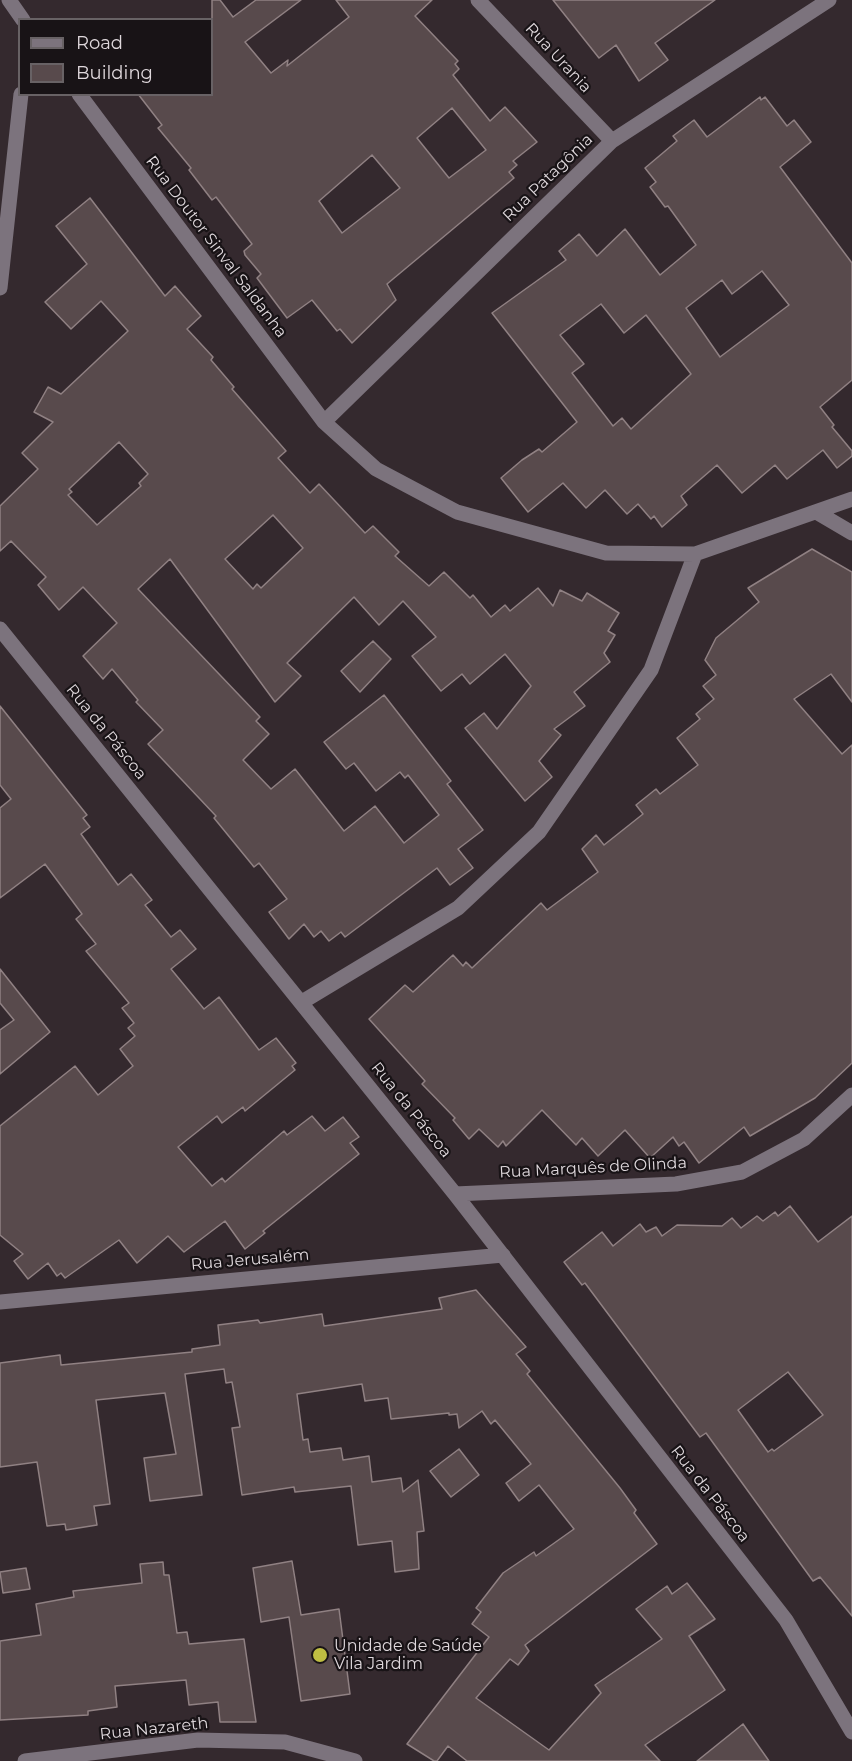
<!DOCTYPE html>
<meta charset="utf-8">
<style>
body{margin:0}
#map{position:relative;width:852px;height:1761px;overflow:hidden;background:#34292e;font-family:Montserrat,sans-serif}
canvas{display:block}
.legend{position:absolute;left:18px;top:18px;width:195px;height:78px;box-sizing:border-box;background:#181316;border:2px solid #686265;margin:0;padding:8px 10px;list-style:none;font-size:18px;color:#dfd8dc}
.legend li{display:flex;align-items:center;gap:12px;height:30px}
.legend b{width:30px;border:2px solid #686265}
</style>
<div id="map">
<canvas width="852" height="1761"></canvas>
<ul class="legend">
<li><b style="height:8px;background:#7c737d"></b>Road</li>
<li><b style="height:16px;background:#584a4c"></b>Building</li>
</ul>
</div>
<script>
const ctx = document.querySelector('canvas').getContext('2d');
ctx.lineJoin = 'round';
function fillPath(path, color) { ctx.fillStyle = color; ctx.fill(path, 'evenodd'); }
const shape = rows => new Path2D(rows.map(r => 'M' + r).join(''));
function stroke(path, color, width, dash) { ctx.strokeStyle = color; ctx.lineWidth = width; ctx.lineCap = dash ? 'butt' : 'round'; ctx.setLineDash(dash || []); ctx.stroke(path); }
function write(font, color, halo, rows, align = 'center') {
  ctx.font = font + ' Montserrat,sans-serif'; ctx.lineWidth = 4.5; ctx.setLineDash([]); ctx.textBaseline = 'middle'; ctx.strokeStyle = halo; ctx.fillStyle = color; for (const [text, x, y, turn = 0] of rows) {
    ctx.save(); ctx.translate(x, y); ctx.rotate((+turn || 0) * Math.PI / 180); ctx.textAlign = isNaN(turn) ? turn : align; if (halo) ctx.strokeText(text, 0, 0); ctx.fillText(text, 0, 0); ctx.restore();
  }
}
const building = shape([
 [212,0,220,0,233,17,256,0,301,0,245,42,271,73,288,60,287,66,349,17,336,0,432,0,415,16,458,61,455,64,459,69,453,75,490,121,505,107,537,142,513,161,517,165,509,172,514,178,387,284,396,300,352,343,340,329,337,331,312,300,287,318,257,278,261,274,245,255,244,251,252,244,216,197,212,200,189,170,191,168,158,128,162,125,138,94,212,94,212,0],
 [452,108,486,150,449,178,417,138,452,108],
 [372,155,400,188,342,233,319,201,372,155],
 [553,0,715,0,655,43,668,60,639,81,616,45,599,58,553,0],
 [760,97,761,100,765,97,787,126,794,120,811,142,780,167,852,263,852,380,820,407,834,425,832,427,852,451,852,456,837,468,823,450,787,479,775,465,742,493,717,465,681,496,687,505,662,527,654,516,651,519,638,504,627,514,605,490,586,508,563,483,528,512,501,478,522,460,539,449,542,452,577,422,492,313,566,260,559,251,579,234,597,256,625,229,660,275,696,245,668,206,665,207,650,187,656,182,645,168,677,141,673,136,694,120,707,137,760,97],
 [762,271,789,305,720,357,686,308,722,280,732,294,762,271],
 [601,304,624,333,646,315,691,374,631,429,622,418,613,426,572,373,584,364,560,335,601,304],
 [90,198,165,296,175,286,201,316,187,329,213,357,211,360,234,387,232,389,286,451,278,458,310,493,319,484,365,533,373,526,399,552,395,556,429,586,444,572,470,598,473,595,491,617,505,605,510,611,538,588,553,606,560,590,582,601,587,593,619,613,608,631,615,635,604,653,610,662,574,692,585,706,554,729,561,735,539,761,552,777,525,801,465,728,484,713,497,729,531,686,505,654,470,684,462,674,441,691,412,656,436,637,403,601,379,625,354,597,287,663,301,676,275,702,170,559,138,589,260,717,256,721,269,734,243,760,271,789,295,769,344,831,375,806,404,843,439,815,408,775,405,778,400,772,376,791,354,763,346,769,324,742,384,695,451,781,447,784,483,830,458,849,473,868,450,885,437,868,345,937,341,932,329,941,321,931,314,937,304,924,289,939,269,912,287,899,259,863,254,867,214,818,216,816,148,744,163,730,136,702,138,700,112,669,103,679,83,656,117,623,83,587,59,610,38,585,46,577,11,541,0,551,0,506,38,469,22,453,53,422,34,412,48,387,61,394,128,331,101,301,71,329,45,302,87,264,56,226,90,198],
 [119,442,148,474,139,483,141,486,97,525,68,495,72,492,69,489,119,442],
 [273,515,303,548,261,588,257,584,253,589,225,559,273,515],
 [812,549,852,572,852,702,831,674,794,699,842,754,852,745,852,1063,815,1098,750,1136,744,1127,699,1163,684,1142,679,1146,673,1137,650,1158,625,1130,598,1156,582,1138,576,1145,542,1110,506,1146,503,1141,498,1147,479,1129,469,1139,453,1120,455,1118,422,1084,425,1081,369,1019,405,985,413,992,453,955,463,966,466,962,472,968,541,903,547,910,598,872,582,849,596,835,604,845,643,814,636,805,656,789,660,794,698,765,677,738,700,719,696,714,714,699,703,686,716,675,705,660,716,638,759,602,748,588,812,549],
 [373,641,391,659,360,692,341,671,373,641],
 [0,706,87,815,83,818,90,827,81,834,118,885,131,874,152,900,145,905,171,937,180,930,196,949,171,969,204,1009,219,997,259,1050,276,1038,296,1063,292,1066,295,1070,245,1111,243,1107,222,1123,217,1116,178,1147,212,1186,222,1178,225,1182,284,1131,287,1135,312,1116,325,1131,343,1117,359,1137,350,1143,359,1154,263,1231,265,1233,245,1249,225,1221,184,1252,168,1236,137,1263,119,1240,65,1278,61,1273,57,1276,48,1263,28,1279,14,1261,23,1254,0,1235,0,1126,75,1066,98,1095,133,1066,120,1049,135,1036,128,1028,134,1023,122,1008,129,1003,86,951,96,944,76,919,82,914,45,864,0,898,0,808,11,799,0,785,0,706],
 [0,969,50,1032,0,1074,0,1030,14,1020,0,1003,0,969],
 [790,1206,818,1242,852,1216,852,1616,820,1577,813,1581,706,1433,700,1437,585,1283,582,1285,564,1262,602,1232,613,1246,640,1224,646,1232,656,1227,662,1236,677,1225,722,1226,732,1218,741,1228,757,1216,763,1221,775,1212,778,1216,790,1206],
 [788,1372,823,1415,774,1451,772,1449,768,1452,738,1410,788,1372],
 [476,1290,526,1347,516,1354,530,1371,527,1374,620,1488,636,1510,634,1513,657,1544,525,1645,529,1651,518,1665,510,1659,476,1698,549,1750,601,1693,595,1685,662,1639,636,1609,667,1586,672,1594,687,1583,715,1619,689,1636,725,1690,645,1745,660,1761,467,1761,448,1746,437,1761,434,1761,407,1744,489,1637,472,1624,481,1612,476,1608,503,1573,534,1552,536,1556,574,1529,539,1485,519,1501,506,1483,531,1464,495,1420,491,1424,482,1411,459,1428,457,1414,449,1415,449,1413,391,1419,388,1398,365,1401,362,1384,297,1394,303,1440,308,1439,310,1452,341,1448,343,1460,369,1456,372,1482,401,1478,403,1492,418,1480,424,1531,417,1532,419,1569,395,1572,392,1541,358,1545,351,1486,295,1492,294,1487,242,1495,232,1428,240,1427,232,1382,226,1383,224,1369,185,1374,202,1495,150,1501,144,1458,176,1454,165,1393,96,1400,110,1504,94,1506,97,1525,66,1530,65,1524,47,1526,37,1462,0,1467,0,1363,60,1355,61,1365,192,1352,192,1349,220,1345,218,1325,258,1320,260,1323,322,1314,324,1326,442,1309,439,1298,476,1290],
 [459,1449,479,1475,451,1497,430,1471,459,1449],
 [292,1561,301,1615,339,1609,350,1694,301,1701,289,1617,261,1622,253,1568,292,1561],
 [163,1562,164,1575,169,1575,177,1633,187,1632,189,1644,244,1639,256,1722,220,1722,218,1702,189,1705,186,1680,115,1686,117,1707,88,1711,88,1715,0,1720,0,1641,41,1635,36,1604,74,1597,73,1591,142,1583,140,1564,163,1562],
 [26,1568,30,1589,3,1593,0,1572,26,1568],
 [743,1724,769,1761,697,1761,743,1724]
]);
const minor = shape([
 [9,0,23,20],
 [478,0,612,141],
 [79,94,324,422,376,469,457,512,606,553,695,554,852,499],
 [0,288,21,94],
 [324,422,612,141,829,0],
 [818,513,852,533],
 [0,629,455,1194,786,1620,852,1732],
 [302,1002,458,908,539,832,651,670,695,554],
 [455,1194,676,1184,742,1172,804,1139,852,1095],
 [0,1302,503,1255],
 [25,1761,198,1740,285,1742,355,1761]
]);
const markers = [
 [320,1655,8,"#bfbe42"]
];
const streetNames = [
 ["Rua Urania",558,58,47],
 ["Rua Patagônia",548,178,-44],
 ["Rua Doutor Sinval Saldanha",216,247,53],
 ["Rua da Páscoa",106,732,51],
 ["Rua da Páscoa",411,1110,51],
 ["Rua Marquês de Olinda",593,1168,-3],
 ["Rua Jerusalém",250,1260,-5],
 ["Rua da Páscoa",710,1494,52],
 ["Rua Nazareth",154,1729,-6]
];
const poiNames = [
 ["Unidade de Saúde",334,1646],
 ["Vila Jardim",334,1664]
];
fillPath(building, '#584a4c');
stroke(building, '#908183', 1.5);
stroke(minor, '#7c737d', 15);
for (const [x, y, r, color] of markers) { const dot = new Path2D(); dot.arc(x, y, r, 0, 2 * Math.PI); ctx.fillStyle = color; ctx.fill(dot); stroke(dot, '#181316', 2); }
write('16px', '#dfd8dc', '#181316', streetNames);
write('16px', '#dfd8dc', '#181316', poiNames, 'left');
</script>
